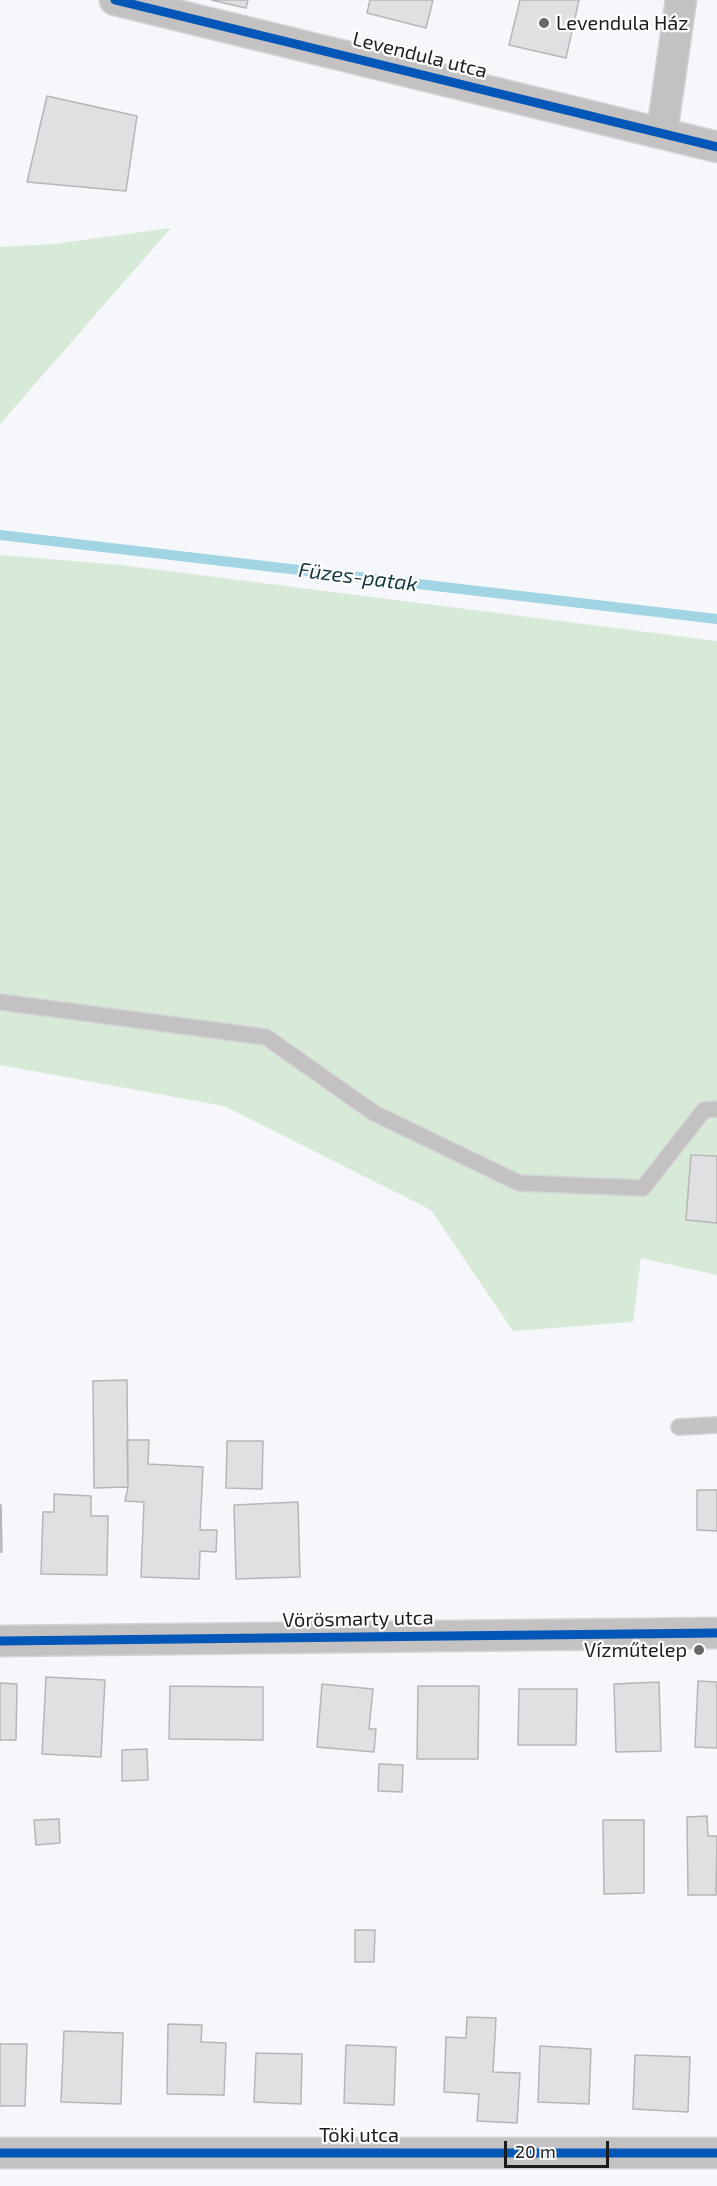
<!DOCTYPE html>
<meta charset="utf-8">
<style>
body{margin:0}
#map{position:relative;width:717px;height:2186px;overflow:hidden;background:#f5f7fb;font-family:"Exo 2",sans-serif}
canvas{display:block}
.scale{position:absolute;left:504px;top:2141px;width:105px;height:27px;box-sizing:border-box;border:3px solid #1a1c1f;border-top:0;padding-left:8px;font-size:18px;line-height:21px;white-space:nowrap;color:#1a1c1f;-webkit-text-stroke:4px #fff;paint-order:stroke}
</style>
<div id="map">
<canvas width="717" height="2186"></canvas>
<div class="scale">20 m</div>
</div>
<script>
const ctx = document.querySelector('canvas').getContext('2d');
ctx.lineJoin = 'round';
function fillPath(path, color) { ctx.fillStyle = color; ctx.fill(path, 'evenodd'); }
const shape = rows => new Path2D(rows.map(r => 'M' + r).join(''));
function stroke(path, color, width, dash) { ctx.strokeStyle = color; ctx.lineWidth = width; ctx.lineCap = dash ? 'butt' : 'round'; ctx.setLineDash(dash || []); ctx.stroke(path); }
function write(font, color, halo, rows, align = 'center') {
  ctx.font = font + ' "Exo 2",sans-serif'; ctx.lineWidth = 4.5; ctx.setLineDash([]); ctx.textBaseline = 'middle'; ctx.strokeStyle = halo; ctx.fillStyle = color; for (const [text, x, y, turn = 0] of rows) {
    ctx.save(); ctx.translate(x, y); ctx.rotate((+turn || 0) * Math.PI / 180); ctx.textAlign = isNaN(turn) ? turn : align; if (halo) ctx.strokeText(text, 0, 0); ctx.fillText(text, 0, 0); ctx.restore();
  }
}
const green = shape([
 [171,228,0,424,0,247,54,244],
 [0,555,121,565,717,641,717,1275,641,1258,633,1322,513,1331,431,1210,224,1106,0,1065]
]);
const stream = shape([
 [0,535,717,619]
]);
const building = shape([
 [211,0,248,0,246,8,211,0],
 [370,0,433,0,426,28,367,13,370,0],
 [520,0,579,0,566,58,509,45,520,0],
 [47,96,137,116,126,191,27,182,47,96],
 [691,1155,717,1156,717,1223,686,1220,691,1155],
 [127,1380,128,1487,94,1488,93,1381,127,1380],
 [127,1440,149,1440,148,1464,203,1467,200,1530,217,1530,216,1552,200,1551,199,1579,141,1577,144,1502,125,1501,128,1487,127,1440],
 [227,1441,263,1441,262,1489,226,1488,227,1441],
 [697,1490,717,1490,717,1531,697,1530,697,1490],
 [54,1494,91,1496,91,1516,108,1516,107,1575,41,1574,43,1512,54,1512,54,1494],
 [298,1502,300,1577,236,1579,234,1505,298,1502],
 [1,1505,2,1552,0,1552,0,1505,1,1505],
 [46,1677,105,1680,101,1757,42,1754,46,1677],
 [698,1681,717,1682,717,1748,695,1747,698,1681],
 [659,1682,661,1751,616,1752,614,1684,659,1682],
 [0,1683,17,1684,16,1740,0,1740,0,1683],
 [322,1684,373,1689,369,1729,376,1729,374,1752,317,1747,322,1684],
 [170,1686,263,1687,263,1740,169,1739,170,1686],
 [418,1686,479,1686,478,1759,417,1759,418,1686],
 [519,1689,577,1689,576,1745,518,1745,519,1689],
 [147,1749,148,1780,122,1781,122,1750,147,1749],
 [379,1764,403,1765,402,1792,378,1791,379,1764],
 [707,1816,708,1836,717,1836,716,1895,688,1895,687,1817,707,1816],
 [59,1819,60,1843,36,1845,34,1820,59,1819],
 [603,1820,644,1820,644,1893,604,1894,603,1820],
 [355,1930,375,1930,374,1962,355,1962,355,1930],
 [467,2017,496,2018,493,2072,520,2073,517,2123,477,2121,479,2094,444,2092,446,2037,466,2038,467,2017],
 [168,2024,202,2025,201,2042,226,2043,224,2095,167,2094,168,2024],
 [64,2031,123,2033,121,2104,61,2102,64,2031],
 [0,2044,27,2044,25,2106,0,2106,0,2044],
 [346,2045,396,2047,394,2105,344,2103,346,2045],
 [540,2046,591,2049,589,2104,538,2102,540,2046],
 [256,2053,302,2054,301,2104,254,2102,256,2053],
 [635,2055,690,2057,688,2112,633,2109,635,2055]
]);
const service = shape([
 [0,1002,266,1037,374,1113,519,1183,643,1188,704,1110,717,1109],
 [679,1427,717,1425]
]);
const minor = shape([
 [115,0,717,147],
 [662,132,681,0],
 [0,1641,717,1633],
 [0,2153,717,2153]
]);
const cycleway = shape([
 [115,0,717,147],
 [0,1641,717,1633],
 [0,2153,717,2153]
]);
const markers = [
 [544,23,6,"#67696c"],
 [699,1650,6,"#67696c"]
];
const poiNames = [
 ["Levendula Ház",556,23],
 ["Vízműtelep",687,1650,"right"]
];
const streetNames = [
 ["Levendula utca",420,55,14],
 ["Vörösmarty utca",358,1619,-1],
 ["Töki utca",359,2135]
];
const waterNames = [
 ["Füzes-patak",358,577,7]
];
fillPath(green, '#d7e9d7');
stroke(stream, '#a1d5e3', 10);
fillPath(building, '#e0dfe1');
stroke(building, '#b6b5b7', 1.5);
stroke(service, '#d3d4d7', 18);
stroke(minor, '#d3d4d7', 33);
stroke(service, '#c3c1c1', 15);
stroke(minor, '#c3c1c1', 30);
stroke(cycleway, '#0057b8', 9);
for (const [x, y, r, color] of markers) { const dot = new Path2D(); dot.arc(x, y, r, 0, 2 * Math.PI); ctx.fillStyle = color; ctx.fill(dot); stroke(dot, '#fff', 2); }
write('20px', '#1a1c1f', '#fff', poiNames, 'left');
write('20px', '#1a1c1f', '#fff', streetNames);
write('italic 21px', '#143840', '#fff', waterNames);
</script>
